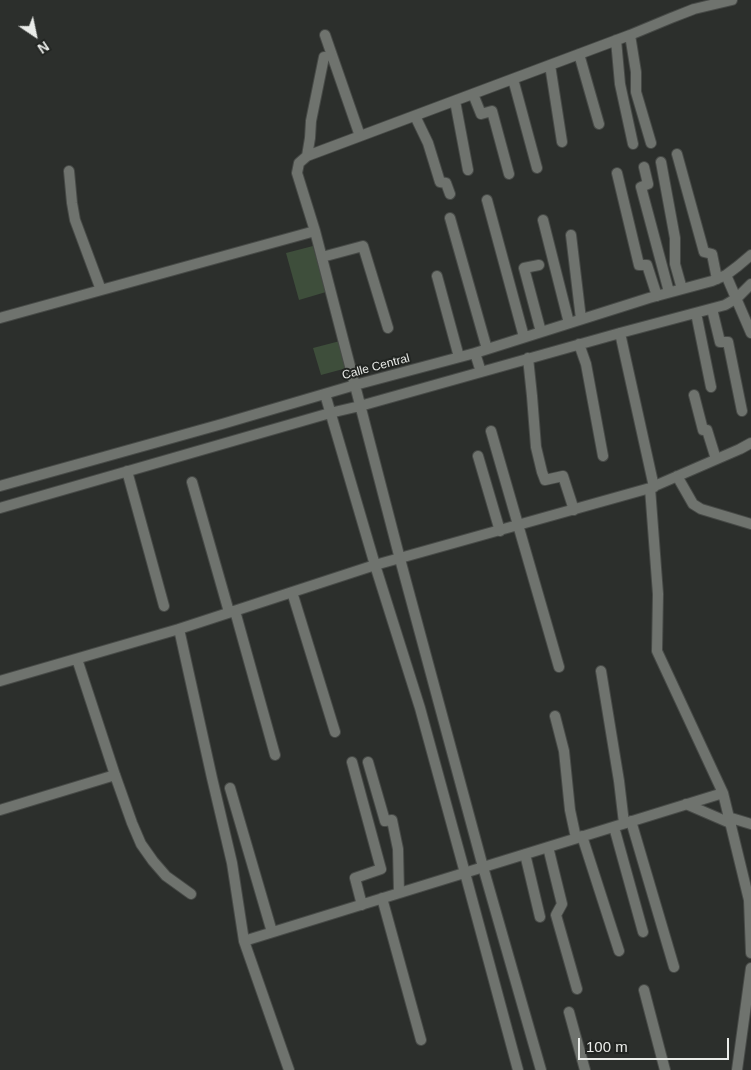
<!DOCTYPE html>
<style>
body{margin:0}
#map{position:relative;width:751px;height:1070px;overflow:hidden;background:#2c2f2c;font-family:Arial,sans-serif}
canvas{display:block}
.north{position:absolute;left:10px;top:10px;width:50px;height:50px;-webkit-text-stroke:4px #222522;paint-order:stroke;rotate:146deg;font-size:14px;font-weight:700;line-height:20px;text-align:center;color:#eaece9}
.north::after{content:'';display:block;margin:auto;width:18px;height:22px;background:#eaece9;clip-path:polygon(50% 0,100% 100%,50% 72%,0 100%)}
.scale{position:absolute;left:578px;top:1038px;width:151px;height:22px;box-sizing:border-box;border:2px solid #eaece9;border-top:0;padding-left:6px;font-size:15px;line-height:18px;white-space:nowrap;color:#eaece9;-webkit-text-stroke:4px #222522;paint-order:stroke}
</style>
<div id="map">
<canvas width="751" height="1070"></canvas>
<div class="north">N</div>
<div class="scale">100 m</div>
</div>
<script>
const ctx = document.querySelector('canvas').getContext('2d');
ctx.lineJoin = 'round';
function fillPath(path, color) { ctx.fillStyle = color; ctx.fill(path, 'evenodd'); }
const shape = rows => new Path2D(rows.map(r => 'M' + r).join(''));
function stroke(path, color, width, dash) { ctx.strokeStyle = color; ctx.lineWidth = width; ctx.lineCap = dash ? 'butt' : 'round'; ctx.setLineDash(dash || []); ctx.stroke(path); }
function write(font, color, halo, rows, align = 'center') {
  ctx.font = font + ' Arial,sans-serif'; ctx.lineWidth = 4; ctx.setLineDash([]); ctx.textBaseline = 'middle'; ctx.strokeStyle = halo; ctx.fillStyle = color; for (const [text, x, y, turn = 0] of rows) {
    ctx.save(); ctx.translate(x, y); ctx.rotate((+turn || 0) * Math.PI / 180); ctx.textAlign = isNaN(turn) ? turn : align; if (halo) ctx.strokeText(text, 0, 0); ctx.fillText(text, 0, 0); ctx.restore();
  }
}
const green = shape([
 [313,246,326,292,299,300,286,253],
 [340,341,347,368,321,375,313,348]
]);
const minor = shape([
 [325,35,360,136],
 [630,35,636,72,636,92,651,143],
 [616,40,620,84,633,144],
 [579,54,599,124],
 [550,65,562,142],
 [513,79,537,168],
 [473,94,481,114,492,111,509,174],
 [455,101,468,170],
 [415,116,428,143,440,182,446,183,450,194],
 [677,154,704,252,712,254,717,279],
 [307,156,310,138,311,121,324,57],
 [661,162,675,238,675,264,682,289],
 [644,167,648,184,641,187,669,292],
 [69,171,72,203,75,220,101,290],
 [617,173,639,265,647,265,657,296],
 [487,200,524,337],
 [450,218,487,349],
 [543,220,569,323],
 [571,235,581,319],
 [322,257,363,246,388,328],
 [539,265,524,268,541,332],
 [726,275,751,333],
 [437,276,459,357],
 [712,309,720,342,728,342,742,411],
 [696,313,711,387],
 [0,318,315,231],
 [620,333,654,487],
 [579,344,586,364,603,456],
 [475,353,481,372],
 [528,358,532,396,536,447,542,472,545,480,563,476,574,510],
 [325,394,375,565,420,708,465,873,518,1070],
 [694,395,703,430,707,430,716,459],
 [491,431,559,667],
 [478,456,500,531],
 [127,471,164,606],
 [677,476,693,504,701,509,751,524],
 [192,482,229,612],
 [0,486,222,424,355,385,475,353,649,298,712,281,726,275,738,266,751,255],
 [650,488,658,594,657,651,723,793,749,900,751,953],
 [0,508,330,413,360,406,620,333,725,305,737,298,751,284],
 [292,592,335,732],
 [235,611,275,755],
 [179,629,212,778,232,863,244,941,289,1070],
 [77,659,115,775,132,823,141,844,153,861,166,876,191,894],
 [601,671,619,781,624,823],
 [0,681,179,629,375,565,650,488,740,449,751,443],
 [555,716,564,751,570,810,576,838],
 [352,762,381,869,355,878,362,905],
 [368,762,385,821,392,820,398,849,399,893],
 [230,788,272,932],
 [686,804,730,823],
 [0,810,115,775],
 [728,817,751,824],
 [631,821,674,967],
 [614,827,643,932],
 [582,836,619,951],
 [548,847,562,904,556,915,577,989],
 [525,854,540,917],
 [382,898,421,1040],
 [244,941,723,793],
 [644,990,665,1070],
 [569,1012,585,1070],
 [541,1070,483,867,400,559,315,231,297,173,299,163,307,156,630,35,671,18,694,9,732,0],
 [737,1070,751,968]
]);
const streetNames = [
 ["Calle Central",376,367,-15]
];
fillPath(green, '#3e4e3b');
stroke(minor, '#474a47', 12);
stroke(minor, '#6f736e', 10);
write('12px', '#eaece9', '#222522', streetNames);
</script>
